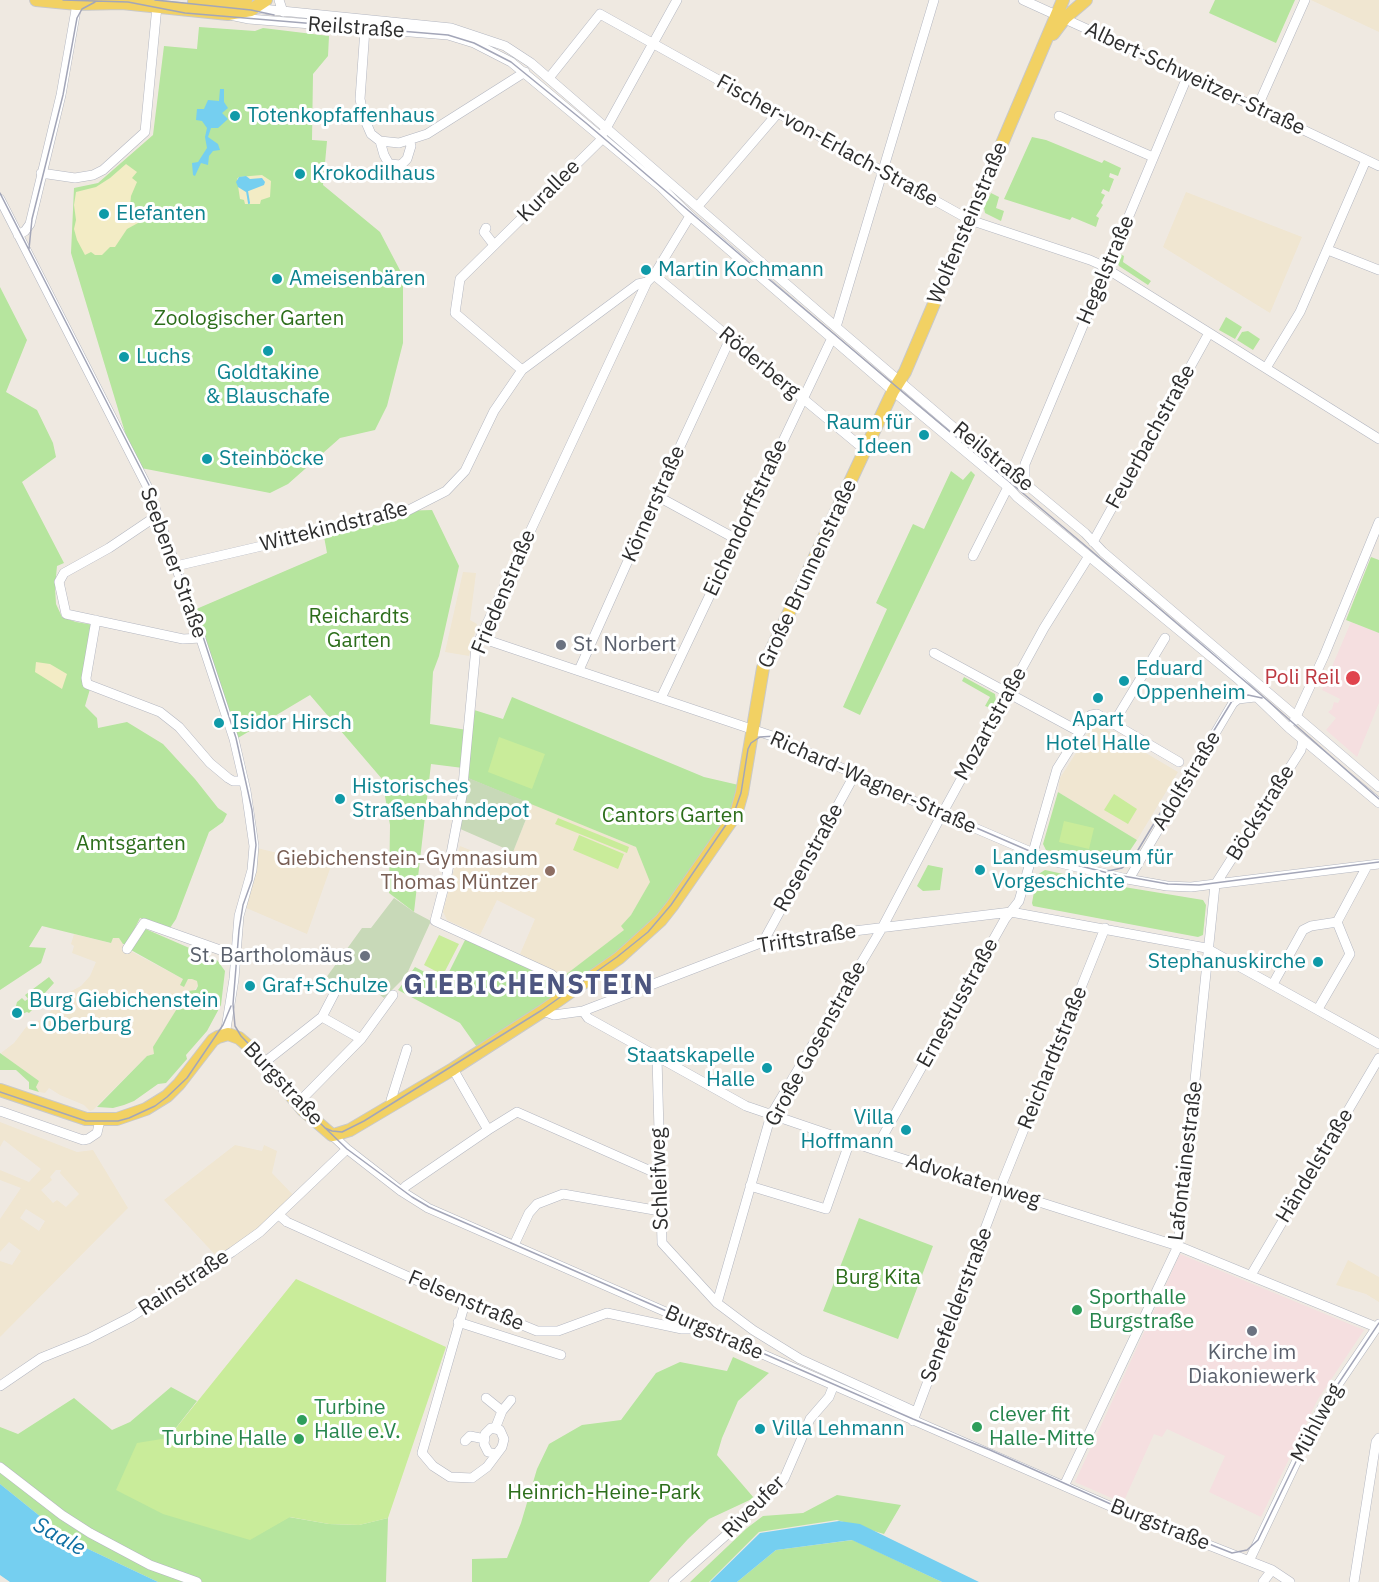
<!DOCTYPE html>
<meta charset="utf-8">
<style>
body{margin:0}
canvas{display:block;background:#efe9e1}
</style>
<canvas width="1379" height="1582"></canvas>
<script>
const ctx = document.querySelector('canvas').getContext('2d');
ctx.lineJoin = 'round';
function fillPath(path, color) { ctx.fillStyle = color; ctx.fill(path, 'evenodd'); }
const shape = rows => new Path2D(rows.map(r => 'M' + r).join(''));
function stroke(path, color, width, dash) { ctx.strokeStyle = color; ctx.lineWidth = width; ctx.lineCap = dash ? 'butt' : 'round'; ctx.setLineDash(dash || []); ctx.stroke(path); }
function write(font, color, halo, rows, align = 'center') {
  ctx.font = font + ' "IBM Plex Sans",sans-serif'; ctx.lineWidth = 6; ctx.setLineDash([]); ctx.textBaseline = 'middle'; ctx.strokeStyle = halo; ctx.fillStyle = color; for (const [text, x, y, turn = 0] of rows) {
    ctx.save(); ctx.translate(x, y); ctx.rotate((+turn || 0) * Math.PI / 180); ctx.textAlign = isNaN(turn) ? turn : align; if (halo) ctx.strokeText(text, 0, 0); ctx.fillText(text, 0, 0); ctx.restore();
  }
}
const education = shape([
 [1311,0,1379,0,1379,32],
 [1186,192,1302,237,1270,313,1163,247],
 [463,572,476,573,470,620,477,624,469,656,445,652],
 [1095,723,1178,772,1137,840,1058,792,1060,778],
 [532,804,636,847,651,882,631,915,622,926,625,930,564,976,520,954,535,919,497,900,480,935,447,920,443,912,460,846,508,865],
 [257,848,331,866,307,934,244,907],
 [74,934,110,943,113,938,119,938,123,941,123,947,183,979,181,985,184,986,188,979,193,979,197,981,198,986,192,992,155,1048,154,1054,147,1056,93,1110,90,1111,84,1105,60,1095,49,1088,45,1093,39,1092,36,1087,39,1081,10,1062,1,1053,14,1043,27,1026,42,1019,50,1012,62,996,81,986,90,976,96,962,72,953,74,946,71,944],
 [0,1122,77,1152,93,1150,128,1208,0,1337,0,1261,12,1265,21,1251,9,1242,0,1252,0,1219,21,1188,0,1180,0,1170,29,1182,41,1169,4,1140,0,1147],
 [56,1170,61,1170,60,1173,79,1194,66,1207,57,1200,53,1203,41,1190,52,1180,50,1177],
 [26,1209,45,1221,39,1231,20,1218],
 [235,1145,262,1151,264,1145,277,1151,272,1173,297,1199,220,1260,164,1200],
 [1348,1260,1379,1277,1379,1302,1366,1294,1336,1285]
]);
const medical = shape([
 [1351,622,1379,633,1379,703,1357,757,1326,730,1336,718,1328,712,1332,709,1334,702,1338,703,1340,699,1322,690],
 [1180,1254,1364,1330,1318,1399,1261,1517,1209,1492,1225,1456,1167,1429,1162,1437,1154,1434,1123,1503,1075,1482]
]);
const green = shape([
 [1215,0,1295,0,1276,43,1209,13],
 [199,27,255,31,263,28,329,36,328,56,313,74,312,140,327,141,323,185,380,232,403,276,403,343,387,406,375,430,340,438,288,484,270,493,141,468,127,439,71,253,74,188,98,183,153,135,164,46,197,49],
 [1032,137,1046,140,1102,163,1104,160,1121,168,1118,176,1110,173,1109,177,1114,179,1109,192,1103,189,1101,193,1105,195,1101,203,1103,205,1096,216,1099,218,1096,227,1072,217,1070,220,1004,199],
 [991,193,999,197,996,208,1004,211,1001,221,985,213,984,208],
 [1120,254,1124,256,1123,262,1151,281,1148,285,1119,266,1117,261],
 [0,287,27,340,6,392,37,410,53,443,56,457,22,482,64,563,57,566,55,587,56,604,62,617,76,622,94,625,82,683,90,689,85,706,97,718,98,728,127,722,163,744,195,779,218,808,227,814,223,822,209,832,176,919,170,928,140,918,127,944,123,944,119,938,113,938,111,943,42,926,29,947,46,948,41,963,0,990],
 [1226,317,1242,327,1235,339,1219,330],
 [1248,331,1260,339,1253,350,1237,340,1242,332],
 [951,471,963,480,971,471,975,475,860,715,843,707,887,609,876,603,913,524,924,529],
 [432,510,459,566,439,656,433,672,430,724,467,730,463,768,431,764,414,912,389,893,390,825,382,779,310,695,238,738,194,610,327,553,323,531,400,511],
 [1371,557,1379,560,1379,633,1346,620],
 [964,677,995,694,996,701,991,708,985,706,990,697,962,681],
 [512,697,704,777,743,786,733,813,655,923,606,961,567,987,560,979,624,930,621,926,631,915,650,882,636,847,465,777,471,709,503,719],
 [1058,792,1137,840,1127,855,1120,860,1113,862,1046,850,1043,844],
 [928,865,943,868,940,890,923,891,917,886],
 [1045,870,1118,886,1203,900,1206,905,1203,935,1198,937,1033,906,1032,903,1037,875],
 [141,927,217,960,225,971,221,1005,207,1031,186,1055,187,1059,166,1083,158,1084,134,1101,124,1105,113,1108,97,1107,147,1056,154,1054,153,1047,188,991,196,990,198,986,197,981,192,979,188,979,184,987,180,985,183,979,131,950],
 [466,938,548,975,560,991,479,1050,460,1023,398,990,415,967,444,982],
 [49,977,54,983,44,994,46,997,36,1006,33,1005,34,1008,29,1013,27,1012,22,1014,16,1006,17,1002,22,998,25,1001,28,999,25,995],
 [0,1053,39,1081,36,1087,39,1092,29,1089,29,1082,16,1070,0,1070],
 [859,1218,933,1246,898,1339,823,1311],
 [733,1357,769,1373,738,1401,722,1438,717,1455,754,1498,709,1519,688,1539,649,1582,472,1582,472,1559,507,1558,521,1523,537,1469,549,1444,582,1425,621,1420,656,1373,680,1362,727,1371],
 [171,1387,197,1401,168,1438,250,1539,289,1517,329,1524,359,1525,388,1518,386,1582,158,1582,86,1548,46,1521,0,1484,0,1427,18,1434,74,1398,112,1430,130,1422],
 [837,1495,901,1505,884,1534,837,1520,759,1532,709,1582,690,1582,747,1528,763,1516,803,1513],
 [853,1540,942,1582,737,1582,776,1550]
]);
const sand = shape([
 [126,164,137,172,132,178,137,182,131,196,130,207,138,223,127,229,115,247,110,247,102,255,95,255,91,252,85,255,77,240,74,229,76,220,74,205,76,192,96,187,110,178],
 [262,175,271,181,270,197,261,200,260,204,245,204,244,200,240,199,237,179,239,177],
 [36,662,50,664,67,674,62,689,35,672]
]);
const cemetery = shape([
 [466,777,532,804,513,852,458,828],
 [394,898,414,912,431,921,406,976,384,998,367,985,360,992,346,985,340,992,323,982,362,928,371,928]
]);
const pitch = shape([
 [499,737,545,754,532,789,488,772],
 [1114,794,1137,809,1128,824,1104,810],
 [558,818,629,847,627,853,555,824],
 [1064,821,1094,828,1089,849,1059,842],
 [579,835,624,854,618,869,573,850],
 [439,935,459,944,443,975,424,965],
 [296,1279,446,1347,388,1518,359,1525,329,1524,290,1517,250,1540,163,1514,116,1490,137,1443,168,1438]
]);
const water = shape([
 [220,89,224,89,224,102,228,108,222,113,228,119,218,128,211,128,208,137,218,144,220,150,213,151,209,156,208,165,201,163,195,176,193,175,192,163,198,162,207,148,205,137,207,128,202,121,196,120,197,109,204,109,208,100,219,101],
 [246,176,250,179,262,178,265,182,264,185,246,192,238,187,236,182,239,177],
 [0,1484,46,1521,86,1548,158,1582,10,1582,0,1575],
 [839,1521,860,1524,979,1582,942,1582,852,1540,776,1550,737,1582,710,1582,760,1533]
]);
const stream = shape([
 [247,191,249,203]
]);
const minor = shape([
 [279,0,283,12],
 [1023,0,1188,75,1379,166],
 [252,8,451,28,505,46,531,63,836,327,993,461,1027,485,1085,533,1103,552,1379,787],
 [230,15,249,19,448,35,474,43,511,62,661,187,690,216,893,391,1008,487,1017,497,1238,679,1289,728,1379,803],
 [365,29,360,99,364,118,371,134,380,141],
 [549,78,600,14,970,220,1090,260,1099,264,1379,439],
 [1257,108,1305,0],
 [1059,116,1153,157],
 [604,132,677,0],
 [380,141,399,143,427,134,525,72],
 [380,141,384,155,389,164,401,165,407,159,411,146,409,140],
 [41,173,75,178,93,175,103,170,145,132,157,6],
 [0,199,148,488,192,612,234,739,246,791,254,846,252,870,239,916,234,979,225,1035],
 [698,206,777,114],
 [486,228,484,232,494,245],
 [18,235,25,231,30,224,61,95,77,4],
 [1328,250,1379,270],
 [654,275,865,450],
 [836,327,934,0],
 [1266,368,1300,312,1366,160],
 [522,370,455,313,460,279,603,138],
 [1025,483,1025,464,1188,75],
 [657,496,736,539],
 [158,515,109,548,64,573,59,582,66,614,183,639,201,638],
 [1093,542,1209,333],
 [973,556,1008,487],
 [176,566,403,513,446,491,465,471,494,411,522,370,638,284,647,282],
 [96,620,86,678,87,684,160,712,179,727,210,763,228,778,233,781,244,781],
 [481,638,772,736,942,814,1052,861,1127,879,1167,886,1191,887,1379,864],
 [934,653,1080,732],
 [579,670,657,496,730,339],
 [661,698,832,338],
 [1294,721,1324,656,1379,522],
 [1113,724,1165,638],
 [1129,879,1233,703,1238,699,1255,697],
 [763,942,855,774],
 [127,949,144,923,223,951,236,952],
 [1273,984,1303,930,1311,926,1337,922],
 [570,993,561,982,551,974,435,921,447,875,462,796,476,647,647,282,654,275,690,216],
 [1318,1009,1350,954,1337,922,1367,866],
 [543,1011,554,1015,583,1011,763,942,1011,912,1206,948,1379,1044],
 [583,1011,588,1018,746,1106,875,1150,1178,1246,1376,1327],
 [322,1017,335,992],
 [657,1057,662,1243,717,1303,753,1330,800,1359,916,1412],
 [270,1058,322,1017,361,1039],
 [297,1104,361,1039,393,995],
 [392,1105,391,1100,407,1049],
 [0,1111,83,1140,88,1139,97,1133,100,1120],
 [488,1130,517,1112,660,1175],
 [332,1135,347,1149,401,1191,428,1208,1112,1507,1272,1570,1290,1582],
 [875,1150,1005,919,1019,901,1057,769,1091,715,1097,714,1179,762],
 [750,1186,826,1209,850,1141],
 [401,1191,406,1186,488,1130,453,1069],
 [279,1215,287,1222,449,1295,537,1331,558,1331,607,1313,682,1329,691,1329,695,1324],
 [514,1245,529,1213,537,1204,563,1194,660,1211],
 [1251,1275,1379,1058],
 [465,1303,422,1453,433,1466,450,1477,472,1478,487,1467,502,1447,504,1439,500,1430,491,1428,485,1434,484,1444,488,1452,496,1454],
 [717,1303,771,1115,882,928,942,814,1044,628,1089,556],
 [458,1322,561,1355],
 [0,1386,41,1358,88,1339,131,1317,232,1252,260,1232,347,1149],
 [486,1398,502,1411],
 [913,1421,1003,1181,1105,928],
 [495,1429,502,1411,511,1400],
 [465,1441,470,1436,485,1439],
 [0,1467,62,1515,90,1533,150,1565,197,1582],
 [1064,1486,1178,1246,1215,885,1301,750,1303,740],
 [1249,1561,1322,1408,1379,1324],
 [673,1582,741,1522,784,1479,810,1419,829,1397,833,1387],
 [1263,1582,1272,1570],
 [1354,1582,1376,1442,1379,1438]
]);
const major = shape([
 [36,0,77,4,122,3,228,14,251,10,266,0],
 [194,2,232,5,246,0],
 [1053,34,1065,18,1086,0],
 [0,1090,86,1119,117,1119,146,1109,167,1096,179,1084,213,1040,218,1037,228,1034,239,1038,253,1050,303,1110,332,1135,337,1134,350,1130,453,1069,543,1011,619,958,661,920,672,906,736,814,742,793,763,668,865,450,893,391,905,372,1063,0]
]);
const tram = shape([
 [63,0,128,2,185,13,448,35,474,43,511,62,586,123,758,270,1088,548,1267,700,1379,799],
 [155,0,251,10,274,15],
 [0,193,150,487,195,612,236,738,252,810,256,845,252,880,243,905,239,930,233,1004,235,1026,241,1036,275,1071,295,1099,347,1149,412,1197,429,1207,913,1419,990,1450,1133,1514,1232,1553,1247,1550,1258,1540,1322,1408,1379,1323],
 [29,249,32,219,63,95,77,18,82,9,95,2],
 [1197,758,1232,701,1248,695,1262,698],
 [1108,871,1122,868,1132,860,1179,782,1201,752],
 [0,1092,86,1121,118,1121,129,1118,155,1106,167,1097,187,1078,223,1025,231,1006],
 [325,1128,332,1131,342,1132,364,1121,542,1010,617,957,648,932,671,905,734,813,741,793,748,749,751,743,760,737,776,736,786,739,942,813,1041,856,1112,874,1168,884,1199,885,1379,862]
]);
const markers = [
 [235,116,6,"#0f9aa8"],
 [300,174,6,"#0f9aa8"],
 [104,214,6,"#0f9aa8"],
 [646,270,6,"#0f9aa8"],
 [277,279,6,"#0f9aa8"],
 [268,351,6,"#0f9aa8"],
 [124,357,6,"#0f9aa8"],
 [924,435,6,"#0f9aa8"],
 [207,459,6,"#0f9aa8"],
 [561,645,6,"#6b7280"],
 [1353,678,8,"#e0444e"],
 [1124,681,6,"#0f9aa8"],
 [1098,698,6,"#0f9aa8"],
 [219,723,6,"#0f9aa8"],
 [340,799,6,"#0f9aa8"],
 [980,870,6,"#0f9aa8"],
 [550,871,6,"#8d6e63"],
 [365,956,6,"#6b7280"],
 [1318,962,6,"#0f9aa8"],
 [250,986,6,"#0f9aa8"],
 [17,1013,6,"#0f9aa8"],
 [767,1068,6,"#0f9aa8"],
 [906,1130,6,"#0f9aa8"],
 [1077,1310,6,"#2e9e5b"],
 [1252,1331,6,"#6b7280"],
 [302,1420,6,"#2e9e5b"],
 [977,1427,6,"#2e9e5b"],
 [760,1429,6,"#0f9aa8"],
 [299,1439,6,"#2e9e5b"]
];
const streetNames = [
 ["Reilstraße",356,28,4],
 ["Albert-Schweitzer-Straße",1195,79,25],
 ["Fischer-von-Erlach-Straße",827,141,29],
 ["Kurallee",549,191,-45],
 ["Wolfensteinstraße",968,223,-67],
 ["Hegelstraße",1106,270,-67],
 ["Röderberg",759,363,40],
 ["Feuerbachstraße",1151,437,-61],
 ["Reilstraße",993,457,39],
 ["Körnerstraße",654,504,-66],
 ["Eichendorffstraße",746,518,-65],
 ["Wittekindstraße",334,527,-14],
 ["Seebener Straße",173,563,70],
 ["Große Brunnenstraße",808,574,-65],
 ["Friedenstraße",504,592,-67],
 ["Mozartstraße",991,724,-61],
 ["Adolfstraße",1187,781,-59],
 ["Richard-Wagner-Straße",873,783,24],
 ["Böckstraße",1261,813,-58],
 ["Rosenstraße",809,858,-61],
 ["Triftstraße",807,939,-9],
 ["Ernestusstraße",958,1003,-61],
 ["Große Gosenstraße",816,1044,-61],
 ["Reichardtstraße",1053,1058,-68],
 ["Burgstraße",283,1084,47],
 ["Lafontainestraße",1186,1161,-83],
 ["Händelstraße",1315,1166,-59],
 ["Schleifweg",660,1179,-92],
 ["Advokatenweg",973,1181,17],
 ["Rainstraße",184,1283,-33],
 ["Felsenstraße",466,1301,23],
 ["Senefelderstraße",957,1305,-69],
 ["Burgstraße",714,1333,24],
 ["Mühlweg",1317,1423,-62],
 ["Riveufer",754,1507,-45],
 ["Burgstraße",1160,1525,22]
];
const cultureNames = [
 ["Totenkopfaffenhaus",247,116],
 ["Krokodilhaus",312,174],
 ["Elefanten",116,214],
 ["Martin Kochmann",658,270],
 ["Ameisenbären",289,279],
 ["Luchs",136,357],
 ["Goldtakine",268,373,"center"],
 ["& Blauschafe",268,397,"center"],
 ["Raum für",912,423,"right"],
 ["Ideen",912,447,"right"],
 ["Steinböcke",219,459],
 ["Eduard",1136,669],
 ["Oppenheim",1136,693],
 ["Apart",1098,720,"center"],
 ["Hotel Halle",1098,744,"center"],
 ["Isidor Hirsch",231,723],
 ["Historisches",352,787],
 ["Straßenbahndepot",352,811],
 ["Landesmuseum für",992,858],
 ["Vorgeschichte",992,882],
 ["Stephanuskirche",1306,962,"right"],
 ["Graf+Schulze",262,986],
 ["Burg Giebichenstein",29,1001],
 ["- Oberburg",29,1025],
 ["Staatskapelle",755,1056,"right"],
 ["Halle",755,1080,"right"],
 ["Villa",894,1118,"right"],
 ["Hoffmann",894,1142,"right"],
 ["Villa Lehmann",772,1429]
];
const parkNames = [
 ["Zoologischer Garten",249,319],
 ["Reichardts",359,617],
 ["Garten",359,641],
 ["Cantors Garten",673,816],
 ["Amtsgarten",131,844],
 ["Burg Kita",878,1278],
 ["Heinrich-Heine-Park",604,1493]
];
const worshipNames = [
 ["St. Norbert",573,645],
 ["St. Bartholomäus",353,956,"right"],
 ["Kirche im",1252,1353,"center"],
 ["Diakoniewerk",1252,1377,"center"]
];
const healthNames = [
 ["Poli Reil",1340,678]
];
const educationNames = [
 ["Giebichenstein-Gymnasium",538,859],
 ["Thomas Müntzer",538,883]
];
const leisureNames = [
 ["Sporthalle",1089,1298],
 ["Burgstraße",1089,1322],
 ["Turbine",314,1408],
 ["Halle e.V.",314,1432],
 ["clever fit",989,1415],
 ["Halle-Mitte",989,1439],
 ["Turbine Halle",287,1439,"right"]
];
const waterNames = [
 ["Saale",59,1537,29]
];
const districtNames = [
 ["GIEBICHENSTEIN",529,986]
];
fillPath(education, '#f0e6d1');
fillPath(medical, '#f5dfe0');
fillPath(green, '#b6e59e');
fillPath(sand, '#f3ecc5');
fillPath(cemetery, '#c8d9b8');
fillPath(pitch, '#c9ec9a');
fillPath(water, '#75cff0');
stroke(stream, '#75cff0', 2);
stroke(minor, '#b4b7c1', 10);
stroke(major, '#c9c9c9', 14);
stroke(minor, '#fff', 9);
stroke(major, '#f2d163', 12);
stroke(tram, '#a3a6b8', 1.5);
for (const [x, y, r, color] of markers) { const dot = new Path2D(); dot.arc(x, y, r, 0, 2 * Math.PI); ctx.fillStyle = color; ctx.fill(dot); stroke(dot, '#fff', 2); }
write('21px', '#2e2e2e', '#fff', streetNames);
write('21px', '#0d838f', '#fff', cultureNames, 'left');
write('21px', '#2c6e1b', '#fff', parkNames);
write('21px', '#5b616d', '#fff', worshipNames, 'left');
write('21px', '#be3a42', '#fff', healthNames, 'right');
write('21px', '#785e54', '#fff', educationNames, 'right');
write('21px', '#27864d', '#fff', leisureNames, 'left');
write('italic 22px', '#0d6fa3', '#fff', waterNames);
ctx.letterSpacing = '1.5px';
write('bold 27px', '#4d5680', '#fff', districtNames);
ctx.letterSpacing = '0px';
</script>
